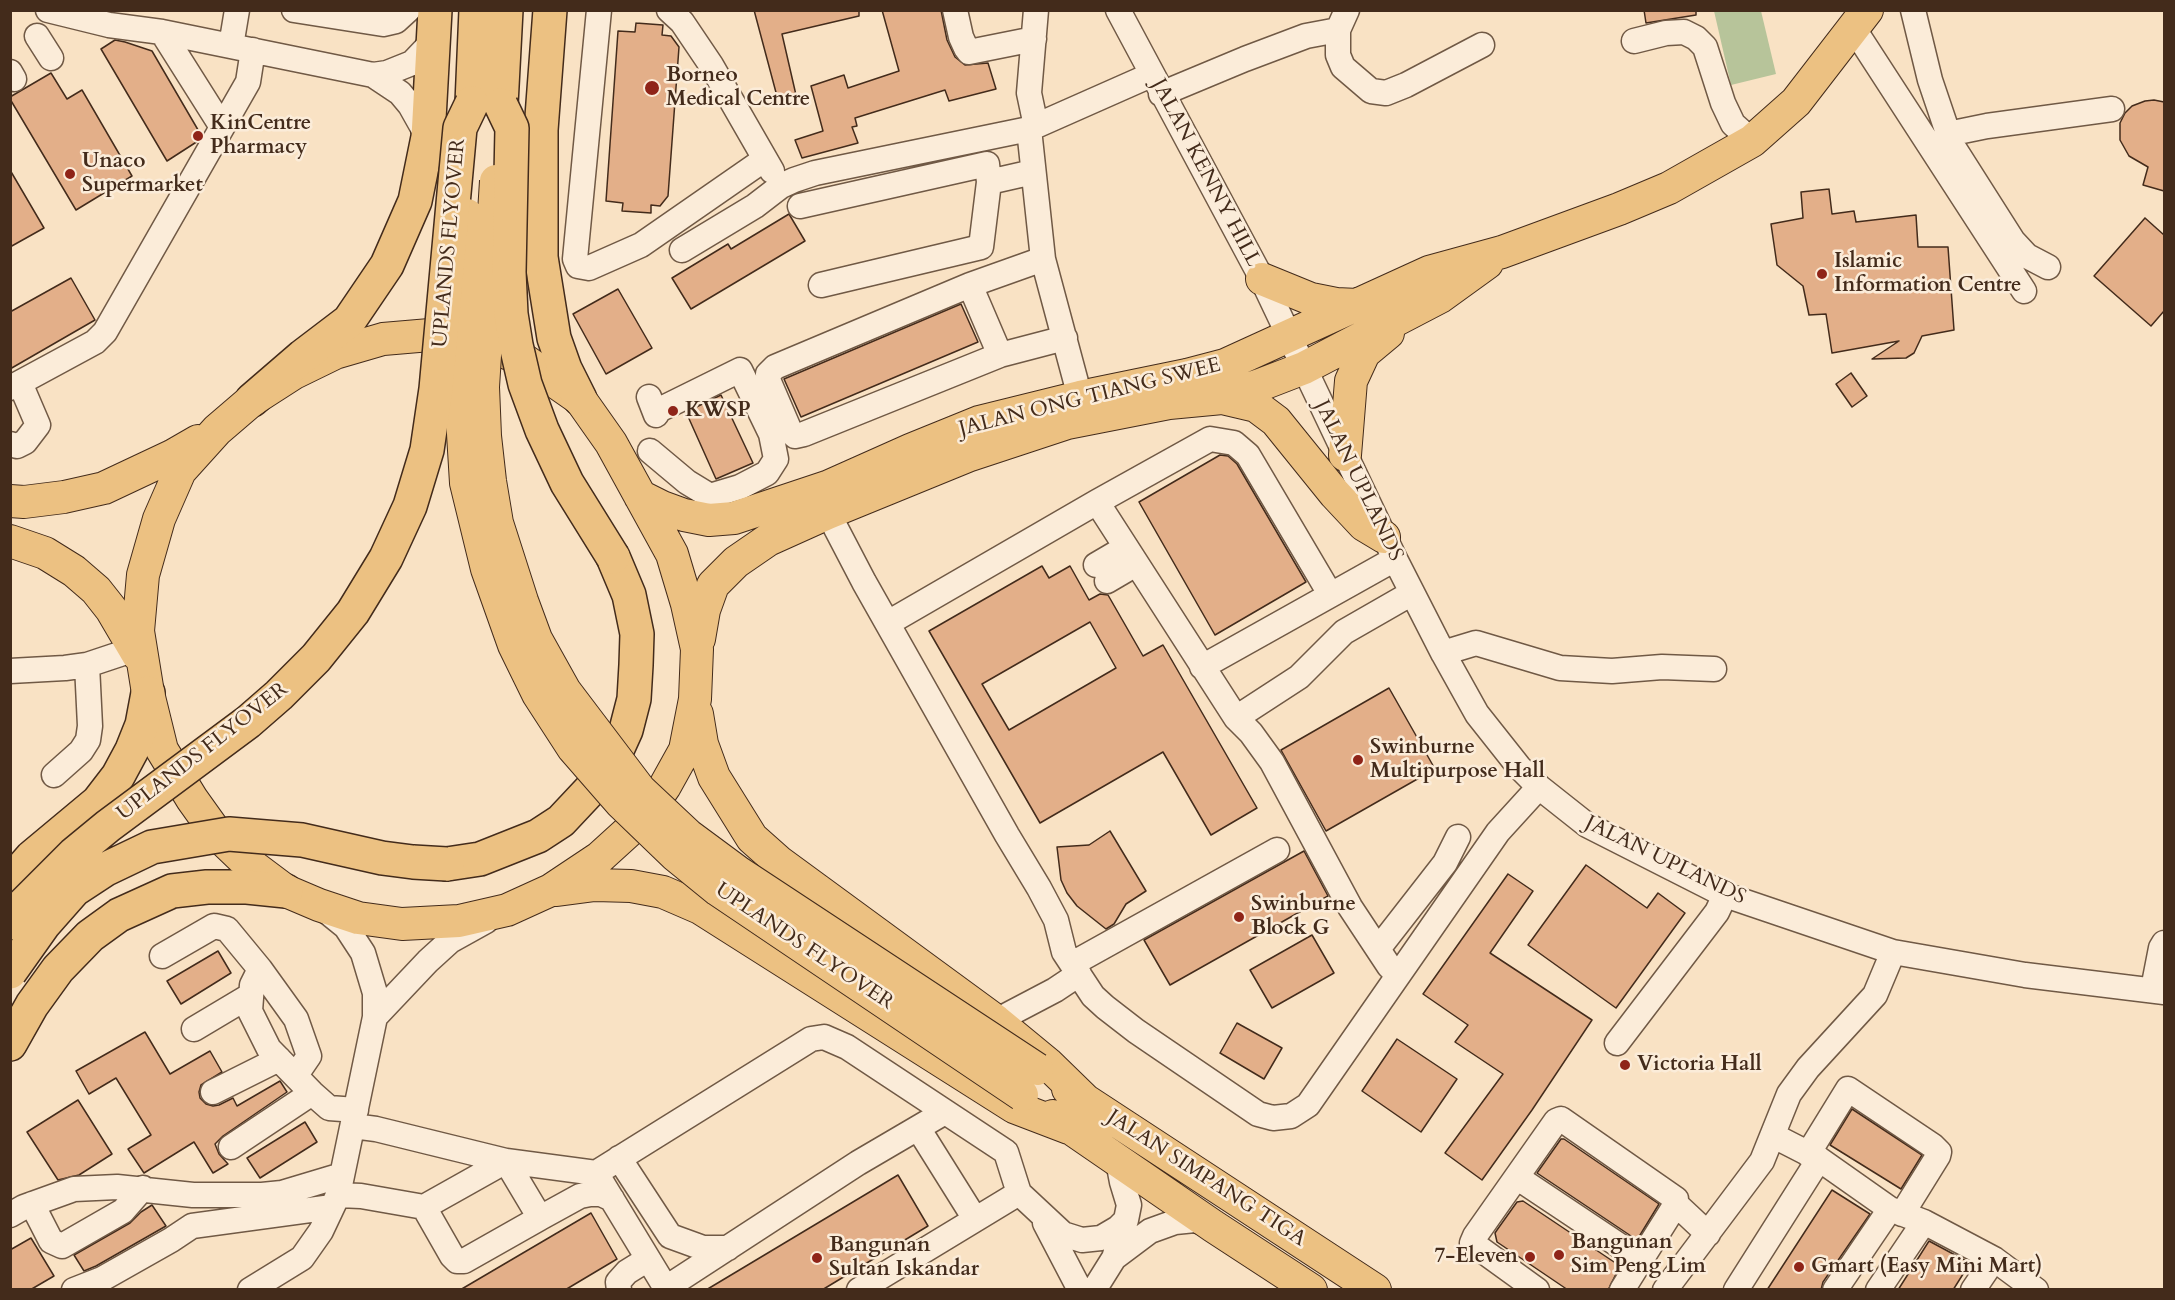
<!DOCTYPE html>
<style>
body{margin:0}
#map{position:relative;width:2175px;height:1300px;overflow:hidden;background:#f9e2c4;font-family:Cardo,serif}
canvas{display:block}
.frame{position:absolute;inset:0;border:12px solid #432b1b;pointer-events:none}
</style>
<div id="map">
<canvas width="2175" height="1300"></canvas>
<div class="frame"></div>
</div>
<script>
const ctx = document.querySelector('canvas').getContext('2d');
ctx.lineJoin = 'round';
function fillPath(path, color) { ctx.fillStyle = color; ctx.fill(path, 'evenodd'); }
const shape = rows => new Path2D(rows.map(r => 'M' + r).join(''));
function stroke(path, color, width, dash) { ctx.strokeStyle = color; ctx.lineWidth = width; ctx.lineCap = dash ? 'butt' : 'round'; ctx.setLineDash(dash || []); ctx.stroke(path); }
function write(font, color, halo, rows, align = 'center') {
  ctx.font = font + ' Cardo,serif'; ctx.lineWidth = 5; ctx.setLineDash([]); ctx.textBaseline = 'middle'; ctx.strokeStyle = halo; ctx.fillStyle = color; for (const [text, x, y, turn = 0] of rows) {
    ctx.save(); ctx.translate(x, y); ctx.rotate((+turn || 0) * Math.PI / 180); ctx.textAlign = isNaN(turn) ? turn : align; if (halo) ctx.strokeText(text, 0, 0); ctx.fillText(text, 0, 0); ctx.restore();
  }
}
const green = shape([
 [1714,11,1761,11,1776,74,1731,85]
]);
const building = shape([
 [754,10,859,10,859,16,782,34,796,95,778,100,754,10],
 [882,10,941,10,947,40,955,57,965,65,988,63,996,89,949,101,945,90,855,118,857,126,852,127,858,143,802,158,795,140,823,131,811,86,844,75,848,88,899,71,882,10],
 [1644,10,1696,10,1696,15,1646,23,1644,10],
 [636,23,663,25,662,35,671,36,679,47,668,196,660,206,651,205,651,213,622,211,623,203,606,201,618,31,635,32,636,23],
 [115,40,125,42,152,51,201,135,198,141,167,161,101,49,115,40],
 [51,73,67,99,82,90,132,176,76,210,10,99,10,97,51,73],
 [2154,100,2164,102,2164,191,2143,185,2148,167,2129,156,2120,140,2120,123,2125,113,2132,106,2145,101,2154,100],
 [10,170,44,228,10,247,10,170],
 [1829,189,1832,214,1854,211,1856,222,1916,215,1918,247,1948,247,1954,330,1922,336,1914,353,1906,358,1872,359,1899,341,1832,353,1826,314,1809,315,1803,286,1777,265,1771,224,1803,218,1801,192,1829,189],
 [789,214,805,241,691,309,672,278,728,244,731,249,789,214],
 [2145,218,2164,235,2164,311,2151,326,2094,276,2145,218],
 [71,278,95,320,10,369,10,312,71,278],
 [618,289,652,348,606,374,573,314,618,289],
 [961,304,978,342,801,417,784,379,961,304],
 [1851,373,1867,396,1852,407,1836,384,1851,373],
 [721,395,753,463,716,479,686,412,721,395],
 [1220,455,1228,456,1237,464,1306,582,1215,635,1139,502,1220,455],
 [1042,566,1049,578,1070,566,1089,600,1100,594,1108,595,1143,656,1163,645,1257,808,1211,835,1163,752,1040,823,929,631,1042,566],
 [1090,622,1116,668,1009,730,982,684,1090,622],
 [1389,688,1435,769,1326,831,1281,750,1389,688],
 [1110,831,1146,891,1126,904,1114,924,1106,929,1077,906,1067,893,1061,880,1057,847,1089,845,1110,831],
 [1304,851,1328,896,1170,985,1144,940,1304,851],
 [1586,865,1647,908,1658,893,1685,913,1616,1008,1528,945,1586,865],
 [1508,874,1533,891,1490,953,1592,1020,1532,1110,1482,1180,1445,1153,1503,1074,1455,1042,1468,1025,1423,994,1508,874],
 [1312,935,1334,973,1272,1008,1250,970,1312,935],
 [218,951,231,973,181,1004,167,981,218,951],
 [1237,1023,1282,1048,1264,1079,1220,1053,1237,1023],
 [145,1032,170,1074,210,1051,222,1072,201,1085,199,1092,200,1098,206,1104,213,1106,219,1105,233,1098,237,1106,280,1081,287,1092,223,1136,215,1144,219,1154,228,1164,213,1173,194,1142,144,1173,128,1149,151,1135,116,1078,89,1094,76,1071,145,1032],
 [1397,1039,1457,1079,1421,1132,1362,1091,1397,1039],
 [78,1100,112,1154,79,1175,58,1180,27,1132,78,1100],
 [1852,1109,1922,1155,1901,1189,1830,1145,1852,1109],
 [305,1122,317,1142,260,1178,247,1158,305,1122],
 [1561,1139,1564,1139,1659,1204,1637,1240,1537,1173,1561,1139],
 [898,1175,928,1226,822,1290,706,1290,898,1175],
 [1832,1190,1870,1214,1823,1282,1821,1290,1767,1290,1832,1190],
 [1523,1201,1620,1266,1608,1290,1568,1290,1497,1242,1495,1233,1497,1230,1517,1202,1523,1201],
 [152,1205,166,1226,96,1266,84,1271,74,1255,130,1223,141,1212,152,1205],
 [591,1213,617,1259,565,1290,460,1290,591,1213],
 [31,1238,54,1276,30,1290,10,1290,10,1250,31,1238],
 [1929,1241,1970,1263,1953,1290,1898,1290,1929,1241]
]);
const minor = shape([
 [48,10,109,25,162,32,373,75,387,73,412,63,433,41],
 [294,10,383,24,396,21,408,10],
 [599,10,575,259,578,266,589,268,641,245,765,159],
 [669,10,682,22,711,65,772,171],
 [955,10,961,37,966,48,969,52,1034,39],
 [1036,10,1029,93,1036,126],
 [1118,10,1262,279,1395,559,1443,653,1477,714,1519,767,1539,787,1587,825,1725,895,1893,952,2025,975,2164,992],
 [1913,10,1930,80,1952,145,2013,241,2027,256,2048,267],
 [1854,29,2024,291],
 [1338,30,1338,55,1343,67,1371,91,1386,93,1406,85,1482,45],
 [162,32,222,127],
 [37,36,51,58],
 [1634,41,1666,33,1684,32,1696,38,1705,47,1723,103,1733,124,1752,141],
 [231,46,237,10],
 [10,72,14,79],
 [373,75,400,93,410,105,428,137],
 [1161,94,1245,59,1306,36,1338,30,1347,10],
 [1029,129,1043,259,1080,397],
 [1948,134,1987,126,2112,109],
 [800,206,987,164,989,182,1033,172],
 [682,250,755,206,781,186,794,180,815,173,1029,129,1151,75],
 [1043,259,970,285,775,367,768,374,769,382,790,431,795,436,804,434,1000,355,1065,338],
 [821,285,981,247,989,182],
 [970,285,1000,355],
 [10,388,95,342,105,332,248,82,253,50],
 [649,397,656,415,659,410,740,370,771,434,776,459,767,473,740,487,710,496,687,482,650,451],
 [10,444,17,446,25,442,38,425,20,383],
 [1097,502,1236,718,1251,733,1272,762,1350,907,1389,966,1397,974],
 [828,513,864,582,1007,835,1039,888,1056,920,1064,952,1093,996,1105,1007,1136,1031,1258,1114,1273,1118,1291,1116,1308,1105,1498,832,1539,787],
 [1096,565,1125,548],
 [1107,581,1136,564],
 [888,623,1097,502,1210,439,1234,443,1248,455,1330,594],
 [1443,653,1476,643,1560,668,1612,671,1662,667,1714,669],
 [1202,667,1395,559],
 [10,671,65,668,87,665,135,649],
 [1236,718,1299,677,1344,632,1412,593],
 [54,775,81,751,88,740,90,726,87,665],
 [1378,949,1445,863,1458,837],
 [162,956,214,926,227,929,260,969,252,985,250,1011,269,1049,312,1093,329,1108,356,1110],
 [1072,964,1277,850],
 [260,969,296,1019,309,1056,296,1075],
 [2153,989,2161,948,2164,943],
 [375,1017,428,961,450,941,486,921],
 [996,1021,1055,990,1079,974],
 [194,1029,251,995],
 [1617,1043,1717,912,1725,895],
 [213,1092,279,1059],
 [918,1128,975,1219],
 [1774,1136,1819,1159,1890,1209,1924,1222,1994,1259,2036,1290],
 [231,1147,312,1093],
 [1808,1154,1848,1089,1933,1146,1939,1152,1938,1156,1902,1214],
 [619,1158,670,1236,703,1248,728,1248],
 [596,1173,667,1290],
 [1518,1178,1641,1260],
 [338,1195,361,1196,424,1207,452,1256,457,1261,464,1261,540,1218,506,1161,376,1129,353,1126],
 [32,1204,51,1241,62,1246,123,1211,143,1188],
 [424,1207,506,1161,596,1173,811,1039,824,1037,847,1047,1006,1152,1019,1193,1063,1234,1082,1240,1101,1238,1118,1228,1126,1220],
 [10,1215,24,1207,74,1189,117,1187,193,1195,262,1195,282,1193,342,1175],
 [540,1218,580,1196,590,1194,601,1194,612,1199],
 [1045,1223,1080,1290],
 [1114,1258,1150,1231,1175,1222,1195,1220,1211,1225],
 [666,1288,858,1163,945,1112],
 [74,1290,102,1279,171,1240,192,1226,332,1207],
 [250,1290,302,1258,321,1231,338,1195,375,1017,375,993,363,953,346,927,325,910],
 [619,1290,618,1282,627,1272,648,1259],
 [859,1290,1019,1193],
 [1094,1290,1114,1258,1126,1220,1129,1205,1122,1182,1118,1161],
 [1537,1290,1472,1243,1475,1236,1556,1121,1561,1119,1676,1199,1676,1204,1708,1234],
 [1622,1290,1676,1204],
 [1665,1290,1762,1161,1789,1094,1808,1068,1875,995,1893,952],
 [1736,1290,1819,1159],
 [1835,1290,1890,1209],
 [1878,1290,1924,1222],
 [1973,1290,1994,1259]
]);
const major = shape([
 [1262,279,1311,299,1336,304,1358,305],
 [430,335,480,342,524,360,580,399,611,443,672,554,687,604,697,649,695,699,685,750,665,786,643,818,599,858,551,890,507,910,459,921,402,924,358,918,319,905,286,891,242,858,217,834,192,799,162,750,148,693,138,631,143,575,159,519,180,471,217,430,252,400,294,373,335,353,383,339,430,335],
 [1222,398,1256,406,1276,421,1335,494,1364,525,1384,537],
 [1345,455,1351,381,1364,353,1388,333],
 [640,496,662,507,684,515,709,520,734,518,827,487,910,450,979,422,1080,397,1187,375,1225,365,1429,272,1502,252,1619,209,1669,188,1752,141,1796,102,1867,10],
 [10,501,24,502,64,497,104,488,172,456,198,441],
 [10,541,45,553,74,571,96,590,111,609,138,655],
 [699,639,704,610,713,585,736,562,768,540,828,513,970,455,1067,423,1169,403,1222,398,1260,385,1304,368,1440,297,1487,263],
 [697,714,702,744,714,777,752,838,779,862,996,1021,1047,1063,1085,1100],
 [557,890,595,885,631,886,663,892,700,908,1014,1107,1069,1128],
 [1068,1089,1375,1290],
 [1053,1116,1213,1226,1311,1290]
]);
const highway = shape([
 [550,10,541,130,541,257,554,338,565,369,580,399],
 [472,103,476,10],
 [501,105,506,10],
 [252,400,303,356,349,321,387,265,415,201,428,137,435,10],
 [447,864,480,859,538,836,561,821,607,772,626,730,634,699,636,665,637,634,629,595,613,557],
 [10,882,32,857,98,802,118,776,132,750,142,725,148,693],
 [10,1044,32,1005,58,969,90,936,119,915,172,891,207,887,247,887,286,891]
]);
const majorBridge = shape([
 [496,181,483,387,485,436,490,481,497,523,522,601,536,639,565,691,640,790,688,835,738,872,1037,1069],
 [467,215,460,384,466,483,487,569,514,645,538,694,573,748,621,803,675,855,718,890,1022,1095]
]);
const highwayBridge = shape([
 [501,105,512,128,509,272,511,314,516,345,525,384,542,430,567,483,613,557],
 [10,923,25,903,74,854,108,826,248,722,279,695,316,658,353,612,386,558,410,506,427,450,436,389,460,128,472,103],
 [10,972,44,924,74,890,106,869,152,847,229,834,302,840,382,858,413,862,447,864]
]);
const markers = [
 [652,88,8,"#8f2418"],
 [198,136,6,"#8f2418"],
 [70,174,6,"#8f2418"],
 [1822,274,6,"#8f2418"],
 [673,411,6,"#8f2418"],
 [1358,760,6,"#8f2418"],
 [1239,917,6,"#8f2418"],
 [1625,1065,6,"#8f2418"],
 [1559,1255,6,"#8f2418"],
 [1530,1257,6,"#8f2418"],
 [817,1258,6,"#8f2418"],
 [1799,1267,6,"#8f2418"]
];
const poiNames = [
 ["Borneo",666,76],
 ["Medical Centre",666,100],
 ["KinCentre",210,124],
 ["Pharmacy",210,148],
 ["Unaco",82,162],
 ["Supermarket",82,186],
 ["Islamic",1834,262],
 ["Information Centre",1834,286],
 ["KWSP",685,411],
 ["Swinburne",1370,748],
 ["Multipurpose Hall",1370,772],
 ["Swinburne",1251,905],
 ["Block G",1251,929],
 ["Victoria Hall",1637,1065],
 ["Bangunan",1571,1243],
 ["Sim Peng Lim",1571,1267],
 ["Bangunan",829,1246],
 ["Sultan Iskandar",829,1270],
 ["7-Eleven",1518,1257,"right"],
 ["Gmart (Easy Mini Mart)",1811,1267]
];
const streetNames = [
 ["JALAN KENNY HILL",1205,173,62],
 ["UPLANDS FLYOVER",450,243,-85],
 ["JALAN ONG TIANG SWEE",1090,398,-14],
 ["JALAN UPLANDS",1358,481,64],
 ["UPLANDS FLYOVER",203,752,-38],
 ["JALAN UPLANDS",1665,861,26],
 ["UPLANDS FLYOVER",804,947,34],
 ["JALAN SIMPANG TIGA",1206,1179,33]
];
fillPath(green, '#b7c49a');
fillPath(building, '#e3af89');
stroke(building, '#432b1b', 1.5);
stroke(minor, '#705945', 27);
stroke(major, '#432b1b', 34);
stroke(highway, '#432b1b', 36);
stroke(minor, '#fbecd9', 24);
stroke(major, '#ecc182', 32);
stroke(highway, '#ecc182', 33);
stroke(majorBridge, '#432b1b', 34, []);
stroke(highwayBridge, '#432b1b', 36, []);
stroke(majorBridge, '#ecc182', 32);
stroke(highwayBridge, '#ecc182', 33);
for (const [x, y, r, color] of markers) { const dot = new Path2D(); dot.arc(x, y, r, 0, 2 * Math.PI); ctx.fillStyle = color; ctx.fill(dot); stroke(dot, '#fbecd9', 2); }
write('bold 21px', '#432b1b', '#fbecd9', poiNames, 'left');
write('21px', '#432b1b', '#fbecd9', streetNames);
</script>
